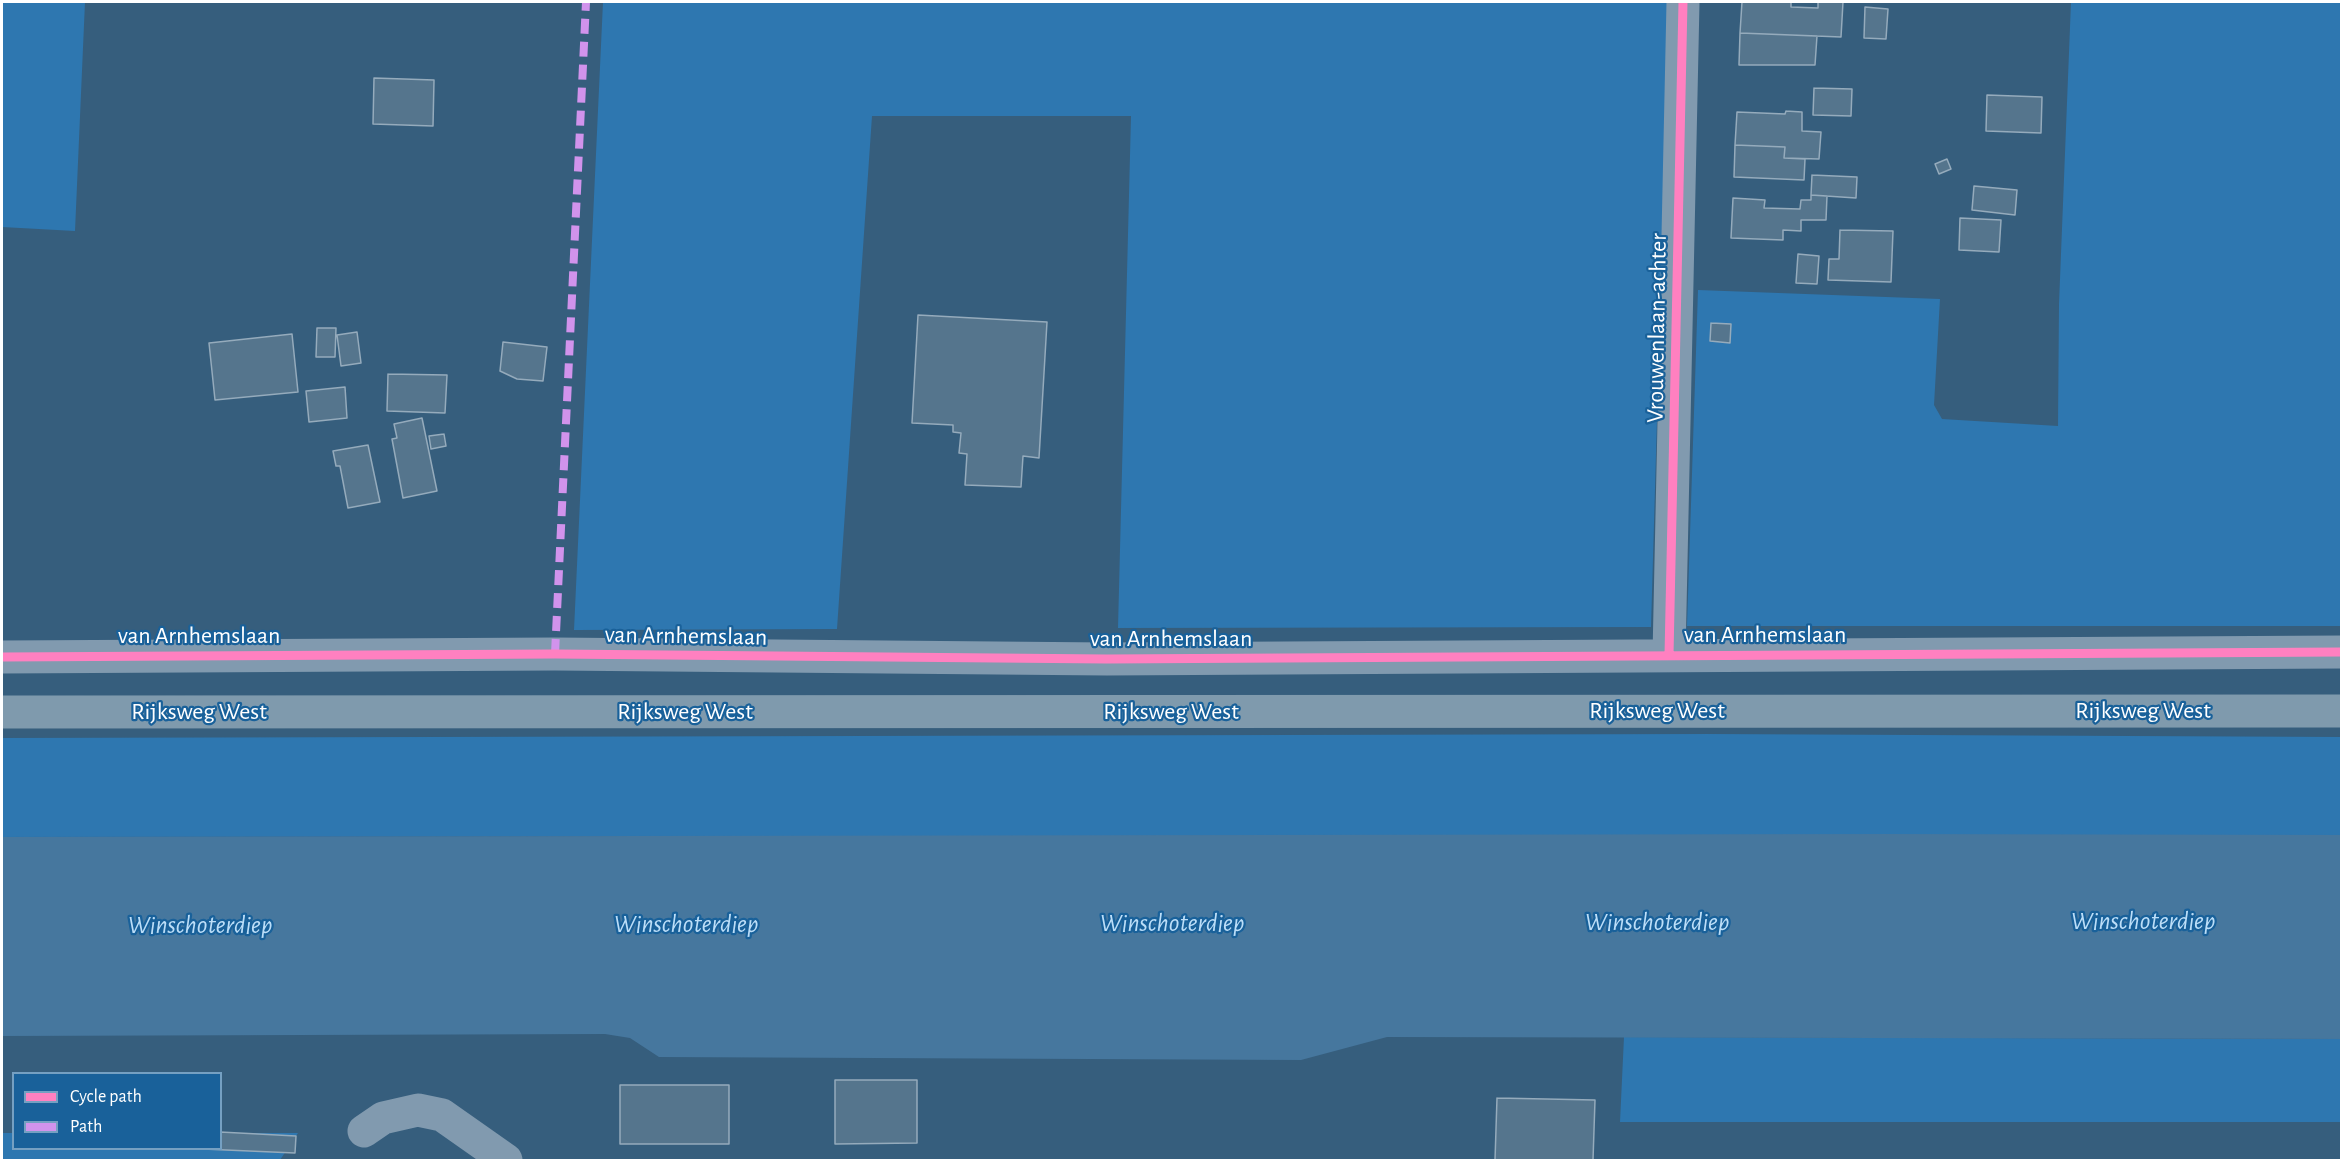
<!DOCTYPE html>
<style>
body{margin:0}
#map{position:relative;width:2343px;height:1162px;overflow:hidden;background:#365e7d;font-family:"Alegreya Sans",sans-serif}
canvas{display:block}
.frame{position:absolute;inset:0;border:3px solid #fff;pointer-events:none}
.legend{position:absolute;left:12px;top:1072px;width:210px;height:78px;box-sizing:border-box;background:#19619a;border:2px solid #75a0c2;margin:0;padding:8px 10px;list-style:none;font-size:18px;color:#fff}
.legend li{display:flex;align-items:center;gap:12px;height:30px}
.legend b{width:30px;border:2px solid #75a0c2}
</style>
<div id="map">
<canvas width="2343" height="1162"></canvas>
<div class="frame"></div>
<ul class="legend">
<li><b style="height:8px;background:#ff80c0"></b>Cycle path</li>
<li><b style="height:8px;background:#d193ec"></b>Path</li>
</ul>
</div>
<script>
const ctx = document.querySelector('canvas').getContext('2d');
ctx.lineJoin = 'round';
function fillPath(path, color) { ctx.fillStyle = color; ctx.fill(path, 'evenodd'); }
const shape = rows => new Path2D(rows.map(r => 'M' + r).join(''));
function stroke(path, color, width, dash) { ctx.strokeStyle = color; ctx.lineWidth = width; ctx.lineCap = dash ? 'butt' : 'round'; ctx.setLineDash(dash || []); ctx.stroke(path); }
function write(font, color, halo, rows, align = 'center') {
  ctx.font = font + ' "Alegreya Sans",sans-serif'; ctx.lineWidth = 4.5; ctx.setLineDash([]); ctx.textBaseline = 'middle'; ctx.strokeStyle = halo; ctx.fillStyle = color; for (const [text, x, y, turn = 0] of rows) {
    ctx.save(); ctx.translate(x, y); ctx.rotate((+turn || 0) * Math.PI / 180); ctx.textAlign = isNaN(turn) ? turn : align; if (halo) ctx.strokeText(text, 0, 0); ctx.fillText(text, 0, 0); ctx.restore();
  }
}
const green = shape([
 [2,2,85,2,75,231,2,227],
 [603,2,1669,2,1651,627,1118,628,1131,116,872,116,837,629,574,630],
 [2071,2,2341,2,2341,626,1687,626,1698,290,1940,299,1934,405,1942,419,2058,426,2059,304],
 [1707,734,2341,737,2342,835,2,837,2,738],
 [1624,1037,2341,1039,2341,1122,1620,1122],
 [2,1133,13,1133,14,1148,220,1148,221,1133,298,1133,280,1160,2,1160]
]);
const water = shape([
 [1884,834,2341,835,2341,1039,1387,1037,1301,1060,659,1057,630,1038,605,1034,2,1036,2,837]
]);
const building = shape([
 [1742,2,1791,2,1791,7,1818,8,1818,2,1843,2,1841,37,1740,33,1742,2],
 [1865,7,1888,9,1886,39,1864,38,1865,7],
 [1740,33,1817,36,1815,65,1739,65,1740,33],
 [374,78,434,80,433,126,373,124,374,78],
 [1814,88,1852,89,1851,116,1813,115,1814,88],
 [1987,95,2042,97,2041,133,1986,131,1987,95],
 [1786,111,1802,112,1802,131,1821,132,1819,159,1784,158,1785,147,1735,145,1737,112,1785,114,1786,111],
 [1735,145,1785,147,1784,158,1805,159,1804,180,1734,177,1735,145],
 [1947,159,1951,169,1939,174,1935,164,1947,159],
 [1812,175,1857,177,1856,198,1811,195,1812,175],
 [1974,186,2017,190,2015,215,1972,210,1974,186],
 [1811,195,1827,196,1826,220,1801,220,1801,231,1783,230,1783,240,1731,238,1733,198,1765,200,1764,208,1800,209,1801,200,1811,200,1811,195],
 [1960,218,2001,220,1999,252,1959,250,1960,218],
 [1840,230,1893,231,1891,282,1828,280,1829,259,1839,259,1840,230],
 [1798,254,1819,256,1817,284,1796,283,1798,254],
 [918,315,1047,322,1039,458,1023,456,1021,487,965,485,967,454,959,453,961,433,953,432,953,425,912,423,918,315],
 [1711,323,1731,324,1730,343,1710,341,1711,323],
 [317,328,336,328,335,357,316,357,317,328],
 [357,332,361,363,341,366,337,335,357,332],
 [292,334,298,392,215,400,209,343,292,334],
 [503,342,547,347,543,381,517,379,500,371,503,342],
 [388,374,447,375,445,413,387,411,388,374],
 [345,387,347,418,309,422,306,391,345,387],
 [422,418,437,491,403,498,392,439,397,438,394,424,422,418],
 [444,434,446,446,431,449,429,436,444,434],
 [368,445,380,502,348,508,340,466,336,466,333,451,368,445],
 [835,1080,917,1080,917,1143,835,1144,835,1080],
 [620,1085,729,1085,729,1144,620,1144,620,1085],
 [1497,1098,1595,1100,1593,1160,1495,1160,1497,1098],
 [220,1132,296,1136,295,1153,203,1149,220,1148,220,1132]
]);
const minor = shape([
 [1669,655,1683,2],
 [2,657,555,654,1107,659,2342,652],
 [364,1131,383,1118,418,1110,442,1115,506,1160]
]);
const major = shape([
 [2,712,2342,711]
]);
const quiet = shape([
 [555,654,586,2]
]);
const cycleway = shape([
 [1669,655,1683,2],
 [2,657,555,654,1107,659,2342,652]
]);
const streetNames = [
 ["Vrouwenlaan-achter",1657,328,-89],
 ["van Arnhemslaan",1765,635],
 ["van Arnhemslaan",199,636],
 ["van Arnhemslaan",686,636,1],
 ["van Arnhemslaan",1171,639],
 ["Rijksweg West",1657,711],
 ["Rijksweg West",2143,711],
 ["Rijksweg West",199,712],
 ["Rijksweg West",685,712],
 ["Rijksweg West",1171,712]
];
const waterNames = [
 ["Winschoterdiep",2143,921],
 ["Winschoterdiep",1657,922],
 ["Winschoterdiep",1172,923],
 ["Winschoterdiep",686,924],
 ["Winschoterdiep",200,925]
];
fillPath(green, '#2e77b0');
fillPath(water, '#46779e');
fillPath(building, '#55758d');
stroke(building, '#95abbc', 1.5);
stroke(minor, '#819aaf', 33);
stroke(major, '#7f9aad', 33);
stroke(quiet, '#d193ec', 8, [15, 8]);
stroke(cycleway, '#ff80c0', 9);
write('24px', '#fff', '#19619a', streetNames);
write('italic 26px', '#bcdef8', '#19619a', waterNames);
</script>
